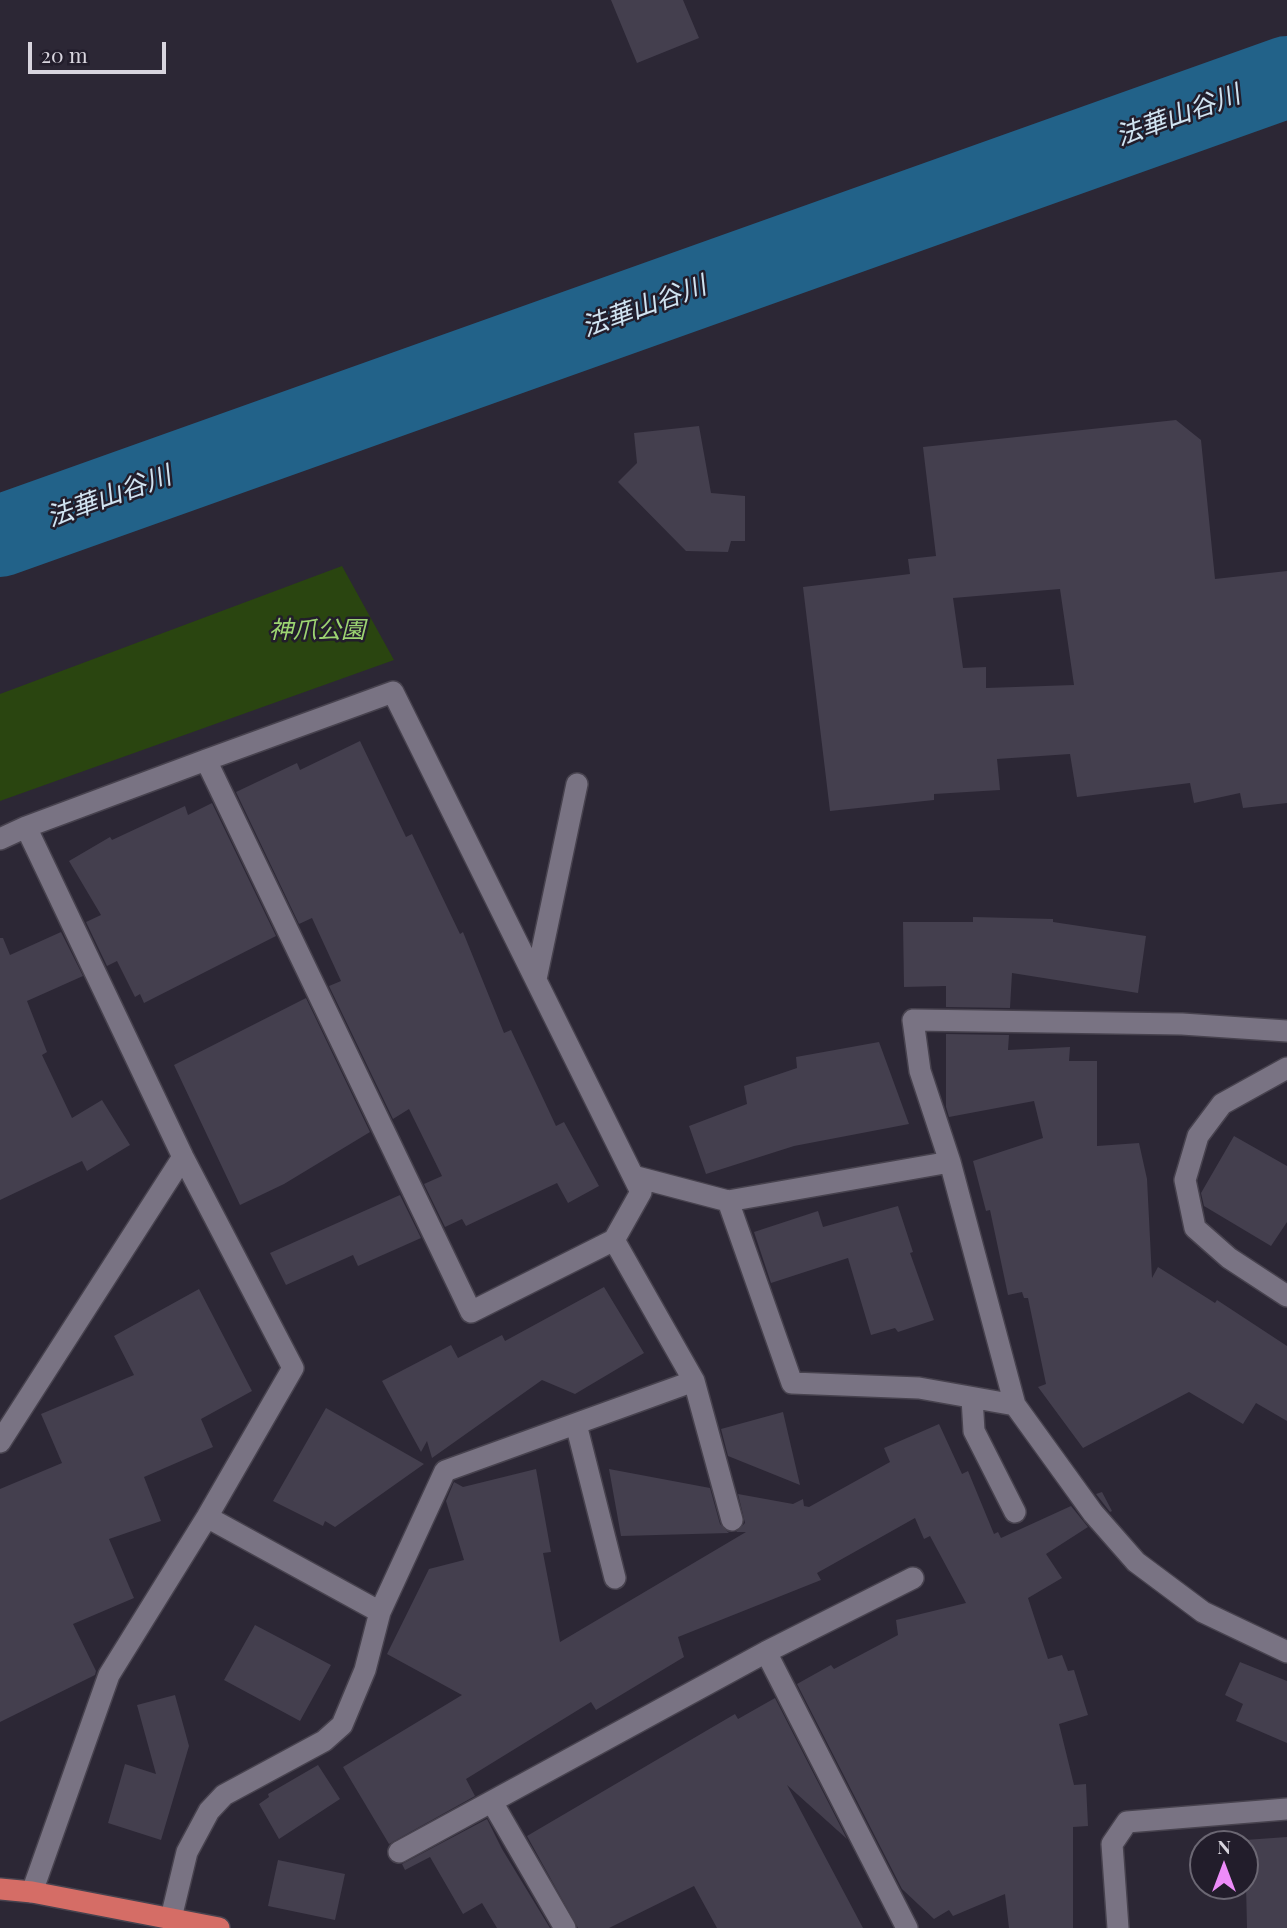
<!DOCTYPE html>
<meta charset="utf-8">
<style>
body{margin:0}
#map{position:relative;width:1287px;height:1928px;overflow:hidden;background:#2c2735;font-family:"Playfair Display",serif}
canvas{display:block}
.north{position:absolute;left:1189px;top:1830px;width:70px;height:70px;box-sizing:border-box;background:#221d2b;border:2px solid #6b6773;border-radius:50%;rotate:0deg;font-size:19px;font-weight:700;line-height:28px;text-align:center;color:#d8d5de}
.north::after{content:'';display:block;margin:auto;width:24px;height:32px;background:#ed8cf9;clip-path:polygon(50% 0,100% 100%,50% 72%,0 100%)}
.scale{position:absolute;left:28px;top:42px;width:138px;height:32px;box-sizing:border-box;border:4px solid #d8d5de;border-top:0;padding-left:9px;font-size:21px;line-height:24px;white-space:nowrap;color:#d8d5de;-webkit-text-stroke:5px #221d2b;paint-order:stroke}
</style>
<div id="map">
<canvas width="1287" height="1928"></canvas>
<div class="north">N</div>
<div class="scale">20 m</div>
</div>
<script>
const ctx = document.querySelector('canvas').getContext('2d');
ctx.lineJoin = 'round';
function fillPath(path, color) { ctx.fillStyle = color; ctx.fill(path, 'evenodd'); }
const shape = rows => new Path2D(rows.map(r => 'M' + r).join(''));
function stroke(path, color, width, dash) { ctx.strokeStyle = color; ctx.lineWidth = width; ctx.lineCap = dash ? 'butt' : 'round'; ctx.setLineDash(dash || []); ctx.stroke(path); }
function write(font, color, halo, rows, align = 'center') {
  ctx.font = font + ' "Playfair Display","Noto Sans JP",serif'; ctx.lineWidth = 5; ctx.setLineDash([]); ctx.textBaseline = 'middle'; ctx.strokeStyle = halo; ctx.fillStyle = color; for (const [text, x, y, turn = 0] of rows) {
    ctx.save(); ctx.translate(x, y); ctx.rotate((+turn || 0) * Math.PI / 180); ctx.textAlign = isNaN(turn) ? turn : align; if (halo) ctx.strokeText(text, 0, 0); ctx.fillText(text, 0, 0); ctx.restore();
  }
}
const green = shape([
 [342,566,394,660,0,801,0,694]
]);
const river = shape([
 [0,536,1287,77]
]);
const building = shape([
 [611,0,683,0,699,38,637,63],
 [1176,420,1201,440,1215,579,1287,571,1287,803,1243,808,1240,793,1194,803,1190,783,1077,797,1070,754,997,759,1000,790,934,794,934,800,830,811,803,587,910,574,908,559,936,556,923,447],
 [1060,589,1074,685,986,688,986,667,963,668,953,598],
 [699,426,711,493,745,496,745,541,731,541,728,552,686,551,618,482,637,463,634,433],
 [360,741,406,837,412,834,460,934,463,932,504,1033,511,1030,556,1126,564,1122,599,1186,568,1203,557,1183,466,1226,462,1219,445,1227,424,1184,442,1176,409,1109,393,1119,329,986,341,981,312,918,299,924,236,792,297,763,300,770],
 [212,803,276,936,144,1003,140,994,135,997,117,961,107,966,86,922,101,915,69,861,110,837,112,840,185,806,188,815],
 [973,917,1053,919,1053,922,1146,936,1138,993,1012,973,1010,1008,946,1007,946,986,904,987,903,922,973,922],
 [61,932,83,976,27,1001,47,1052,42,1055,72,1118,102,1100,130,1145,87,1171,82,1161,0,1200,0,938,3,938,10,955],
 [306,998,370,1132,284,1184,240,1205,174,1065],
 [946,1034,1009,1035,1008,1050,1070,1047,1069,1061,1097,1061,1097,1146,1139,1143,1147,1179,1152,1278,1158,1267,1215,1303,1217,1300,1287,1346,1287,1421,1256,1403,1243,1424,1189,1392,1083,1448,1038,1387,1046,1384,1028,1298,1024,1298,1022,1292,1008,1295,990,1210,986,1211,973,1161,1043,1138,1034,1101,949,1117,946,1107],
 [879,1042,909,1124,794,1146,706,1174,689,1126,747,1104,744,1086,797,1068,796,1057],
 [1234,1136,1287,1166,1287,1222,1271,1246,1204,1206,1201,1193],
 [400,1195,421,1238,358,1266,353,1255,286,1285,270,1253],
 [898,1206,913,1252,910,1253,934,1320,898,1332,895,1328,871,1335,848,1258,771,1283,754,1232,818,1211,823,1227],
 [604,1287,644,1353,575,1394,542,1380,432,1458,427,1441,421,1452,382,1381,451,1345,458,1358,502,1335,505,1341],
 [199,1289,252,1391,201,1419,213,1447,144,1477,161,1521,109,1539,134,1598,73,1624,96,1671,95,1675,0,1722,0,1489,62,1463,41,1414,134,1375,114,1336],
 [326,1408,424,1464,335,1527,325,1521,323,1526,273,1501],
 [783,1412,800,1485,728,1456,721,1429],
 [939,1424,962,1474,968,1471,994,1534,998,1532,1001,1538,1071,1506,1088,1527,1046,1554,1062,1578,1028,1598,1048,1659,1062,1655,1068,1671,1074,1670,1088,1715,1059,1724,1074,1785,1086,1784,1088,1826,1073,1827,1073,1928,1009,1928,1005,1894,953,1916,949,1910,934,1919,902,1889,797,1684,831,1665,834,1669,898,1635,896,1620,966,1603,930,1536,924,1539,915,1518,817,1573,821,1580,678,1637,684,1657,596,1710,591,1702,466,1779,475,1796,389,1844,343,1767,462,1695,387,1654,429,1569,464,1560,446,1501,454,1482,463,1487,536,1469,551,1552,543,1553,560,1642,746,1532,736,1532,745,1523,738,1494,793,1504,803,1499,804,1506,809,1507,890,1462,884,1448],
 [609,1469,710,1488,720,1524,729,1533,621,1536],
 [1102,1492,1112,1511,1110,1512,1096,1494],
 [255,1625,331,1665,300,1721,224,1680],
 [1240,1662,1287,1681,1287,1743,1236,1721,1243,1704,1225,1695],
 [175,1695,189,1746,161,1840,108,1823,125,1764,156,1774,137,1705],
 [775,1698,847,1839,787,1785,863,1928,717,1928,694,1886,609,1928,578,1928,527,1836,711,1728,735,1714,738,1719],
 [318,1765,340,1799,279,1839,259,1804,269,1797,268,1794],
 [487,1819,502,1849,550,1928,497,1928,482,1903,463,1914,430,1857,405,1870,402,1864],
 [1287,1837,1287,1928,1247,1928,1245,1840],
 [278,1860,345,1874,335,1920,268,1906]
]);
const minor = shape([
 [26,827,183,1157,293,1368,207,1517,109,1675,32,1892],
 [0,839,26,827,206,760,393,692,641,1192,614,1240,471,1312,206,760],
 [536,979,577,784],
 [1287,1068,1222,1104,1198,1136,1185,1180,1195,1228,1229,1258,1287,1296],
 [633,1176,728,1201,792,1383,919,1388,1015,1405,950,1162,920,1071,913,1020,1182,1024,1287,1031],
 [728,1201,950,1162],
 [694,1381,732,1520],
 [972,1398,974,1431,1015,1512],
 [1015,1405,1093,1513,1136,1562,1203,1612,1287,1652],
 [576,1424,615,1578],
 [0,1442,183,1157],
 [207,1517,380,1612],
 [766,1652,907,1928],
 [492,1802,565,1928],
 [399,1852,766,1652,913,1578],
 [171,1918,187,1852,209,1811,224,1795,324,1741,342,1725,365,1670,380,1612,445,1471,694,1381,614,1240],
 [1118,1928,1112,1844,1127,1822,1287,1809]
]);
const highway = shape([
 [0,1889,32,1892,219,1928]
]);
const parkNames = [
 ["神爪公園",317,631]
];
const waterNames = [
 ["法華山谷川",1178,116,-20],
 ["法華山谷川",644,307,-20],
 ["法華山谷川",109,497,-20]
];
fillPath(green, '#2a4510');
stroke(river, '#226289', 82);
fillPath(building, '#443f4e');
stroke(minor, '#47424e', 24);
stroke(highway, '#47424e', 24);
stroke(minor, '#797383', 21);
stroke(highway, '#d56d66', 21);
write('italic 24px', '#9cd471', '#221d2b', parkNames);
write('italic 26px', '#d0e3f1', '#221d2b', waterNames);
</script>
